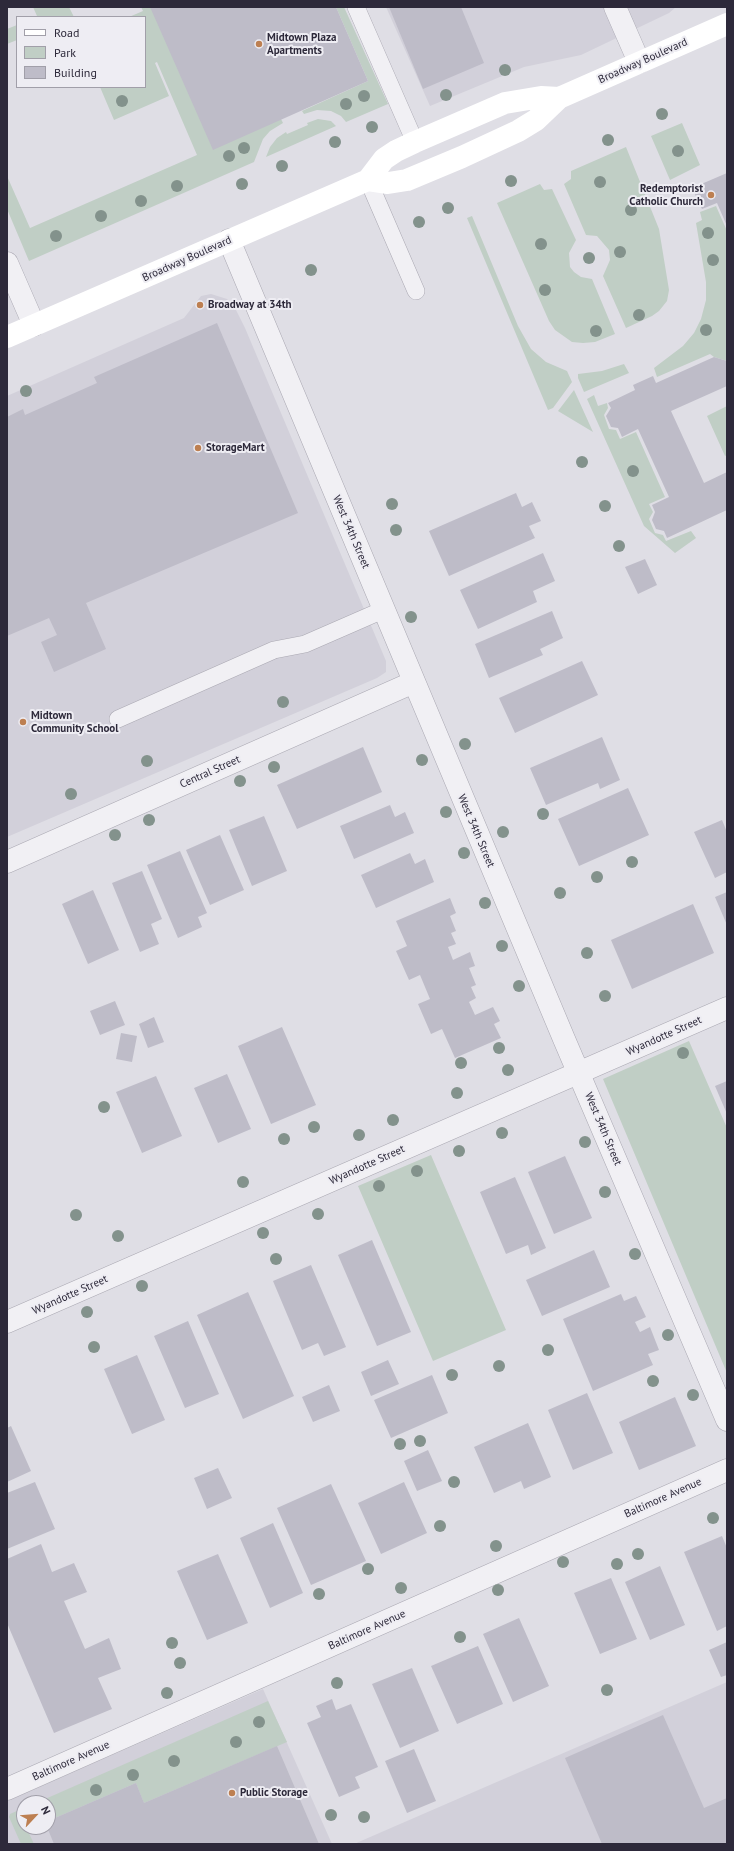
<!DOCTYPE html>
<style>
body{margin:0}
#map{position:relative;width:734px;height:1851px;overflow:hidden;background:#dfdee5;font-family:"PT Sans",sans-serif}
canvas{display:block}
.frame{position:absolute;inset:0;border:8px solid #2d293a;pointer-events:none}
.legend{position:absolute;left:16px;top:16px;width:130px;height:72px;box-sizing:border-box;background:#eeedf3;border:1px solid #a19fa9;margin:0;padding:5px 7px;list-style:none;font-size:12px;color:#2d293a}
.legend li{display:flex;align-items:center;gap:8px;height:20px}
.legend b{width:20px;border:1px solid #a19fa9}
.north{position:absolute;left:16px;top:1795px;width:40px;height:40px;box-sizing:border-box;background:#eeedf3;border:1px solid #a19fa9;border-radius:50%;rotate:64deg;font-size:11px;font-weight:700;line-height:16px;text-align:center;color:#2d293a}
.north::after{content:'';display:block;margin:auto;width:14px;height:18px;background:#bd7f51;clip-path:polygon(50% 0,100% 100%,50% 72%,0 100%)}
</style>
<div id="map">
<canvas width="734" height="1851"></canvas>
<div class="frame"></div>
<ul class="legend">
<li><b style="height:5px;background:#fff"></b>Road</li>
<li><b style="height:11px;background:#c0cec5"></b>Park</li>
<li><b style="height:11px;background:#bebcc8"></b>Building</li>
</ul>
<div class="north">N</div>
</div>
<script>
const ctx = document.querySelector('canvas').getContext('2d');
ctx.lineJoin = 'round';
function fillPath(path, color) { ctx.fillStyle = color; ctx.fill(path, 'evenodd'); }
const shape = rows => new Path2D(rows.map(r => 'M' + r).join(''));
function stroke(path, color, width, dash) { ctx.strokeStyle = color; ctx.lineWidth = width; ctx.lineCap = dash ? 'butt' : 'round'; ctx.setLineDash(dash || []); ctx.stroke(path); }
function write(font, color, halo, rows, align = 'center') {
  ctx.font = font + ' "PT Sans",sans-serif'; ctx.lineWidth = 4; ctx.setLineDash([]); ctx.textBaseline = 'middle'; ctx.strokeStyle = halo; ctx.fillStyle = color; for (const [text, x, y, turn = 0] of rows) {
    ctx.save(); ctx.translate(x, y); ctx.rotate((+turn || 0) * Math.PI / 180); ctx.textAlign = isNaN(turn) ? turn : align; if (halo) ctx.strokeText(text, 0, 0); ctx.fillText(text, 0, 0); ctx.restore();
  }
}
const built = shape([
 [386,7,676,7,669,13,581,55,524,67,430,106],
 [211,294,227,299,234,306,245,328,386,661,386,672,377,678,7,837,7,396,184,318,201,296],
 [727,1682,727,1844,354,1844],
 [263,1689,332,1844,7,1844,7,1801],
 [24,1803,48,1803,48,1827,24,1827]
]);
const green = shape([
 [33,7,69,7,74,17,35,17,37,16],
 [141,7,150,7,281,119,283,123,270,131,263,139,254,162,29,261,7,209,7,176,30,228,197,155,157,62,155,63,169,96,114,120,100,87,145,87,145,17,129,17,143,11],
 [336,7,344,7,388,104,346,122,341,116,331,111,317,110,304,114,302,111,368,81],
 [17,25,17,40,7,44,7,29],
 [318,119,331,121,336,126,266,157,270,147,277,138,286,132,287,134,308,125,307,123],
 [682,123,700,165,670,180,651,136],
 [626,147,659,229,669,290,667,301,659,311,652,316,626,328,603,276,610,260,609,250,597,236,586,235,564,184,571,179,571,171],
 [540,184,544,190,552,189,576,240,569,253,570,267,574,272,581,277,592,279,615,334,595,342,583,343,572,342,555,330,549,321,497,203],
 [716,206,727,231,727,361,714,357,710,354,657,377,654,368,683,346,694,333,701,319,706,300,706,282,696,223,702,220,700,212],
 [472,216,518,326,531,349,546,362,567,371,572,382,553,408,548,410,467,218],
 [624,364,629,373,584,392,578,378,578,374,602,371],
 [574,390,593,432,558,411],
 [594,395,598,406,607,403,608,408,604,415,609,429,616,430,620,439,636,432,665,497,649,504,653,512,649,519,655,533,663,535,666,541,691,531,696,538,675,553,644,526,587,399],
 [727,406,727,455,725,456,707,416],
 [689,1041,727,1128,727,1373,603,1079],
 [431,1155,506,1330,433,1361,358,1186],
 [268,1701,287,1742,144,1803,136,1783,48,1821,48,1803,36,1803],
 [19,1810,24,1822,24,1827,26,1827,34,1844,21,1844,9,1817,10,1814]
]);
const building = shape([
 [150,7,336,7,368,81,213,150],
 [389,7,461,7,484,63,423,89],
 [727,173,727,226,717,203,702,209,692,188],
 [217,323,298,513,86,603,106,649,54,672,41,642,57,635,49,618,7,636,7,417,23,409,25,415,97,383,94,377],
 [714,357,727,361,727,386,671,411,704,483,727,472,727,510,667,538,664,531,656,529,652,520,655,512,652,505,669,497,638,429,622,437,618,428,611,427,606,416,611,408,608,403,635,390,633,385,653,376,656,383],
 [516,493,522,507,532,502,541,521,529,526,535,538,449,576,429,531],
 [543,553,555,581,533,591,537,602,478,629,460,590],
 [645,559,657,585,638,594,625,567],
 [552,611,563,638,540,649,543,655,489,678,475,644],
 [582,661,598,695,515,733,499,698],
 [602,737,620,780,600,789,598,783,546,805,530,768],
 [363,747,382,792,297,829,277,785],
 [628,788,649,835,579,866,558,819],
 [390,805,395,817,405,812,414,833,354,859,340,826],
 [264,816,287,871,252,886,229,830],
 [722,820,727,832,727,872,715,878,694,832],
 [220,835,244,890,210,905,186,850],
 [180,851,207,913,198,917,202,927,178,938,147,865],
 [410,853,415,864,425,859,434,882,376,908,361,875],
 [142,871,162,919,151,924,159,944,140,952,112,883],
 [93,890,119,950,88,964,62,904],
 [727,892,727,925,715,897],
 [450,898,456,913,450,916,456,931,451,933,456,944,448,947,453,960,470,952,475,966,469,968,476,985,471,987,476,998,469,1002,475,1015,493,1007,500,1021,494,1024,501,1038,455,1058,442,1029,431,1034,418,1004,430,999,420,975,409,980,396,951,407,946,396,921],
 [693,904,714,953,632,989,611,940],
 [115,1001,125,1025,100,1035,90,1011],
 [154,1017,164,1042,148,1048,139,1024],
 [282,1027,316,1105,271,1124,238,1046],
 [121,1033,137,1036,132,1062,116,1059],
 [227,1074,251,1129,218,1143,194,1088],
 [156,1076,182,1136,142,1153,116,1092],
 [727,1081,727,1114,715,1086],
 [565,1156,592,1218,554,1234,528,1172],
 [515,1177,546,1248,531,1255,528,1245,506,1254,480,1192],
 [372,1240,411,1332,377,1346,338,1255],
 [594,1250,610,1287,542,1316,526,1280],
 [311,1265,346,1347,324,1356,318,1343,302,1350,273,1281],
 [248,1292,294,1396,243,1419,197,1315],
 [621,1294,624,1301,636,1296,646,1317,635,1322,640,1332,650,1327,659,1350,648,1354,653,1365,593,1391,563,1319],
 [188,1321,219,1394,185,1408,154,1336],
 [137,1355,165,1420,132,1434,104,1369],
 [388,1360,399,1384,371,1396,361,1372],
 [432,1375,448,1413,391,1438,374,1400],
 [329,1385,340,1411,313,1422,302,1397],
 [587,1393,613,1453,573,1470,548,1410],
 [675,1397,696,1446,639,1470,619,1422],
 [528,1423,551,1477,524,1489,521,1481,494,1493,474,1447],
 [11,1426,31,1471,7,1482,7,1428],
 [428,1450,442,1481,417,1491,404,1461],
 [218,1468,232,1498,207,1509,194,1478],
 [35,1482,55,1529,7,1549,7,1493],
 [404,1482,427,1533,381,1554,358,1503],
 [331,1484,366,1561,311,1585,277,1508],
 [273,1523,303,1593,270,1608,240,1538],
 [722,1536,727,1548,727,1626,717,1631,684,1552],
 [41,1544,52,1572,74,1563,87,1592,64,1601,85,1649,109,1638,121,1669,98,1678,112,1709,54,1733,7,1623,7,1559],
 [218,1554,248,1623,207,1640,177,1571],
 [660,1566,685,1625,650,1640,625,1582],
 [611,1578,637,1639,600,1654,574,1593],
 [519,1618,549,1686,513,1702,483,1634],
 [727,1642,727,1675,721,1677,709,1650],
 [478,1646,503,1704,457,1724,431,1666],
 [412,1668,439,1731,400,1748,372,1684],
 [332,1699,336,1710,351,1704,378,1767,355,1777,360,1788,339,1797,307,1723,321,1717,316,1706],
 [663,1715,704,1808,727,1798,727,1844,602,1844,565,1758],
 [277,1746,319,1844,54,1844,47,1827,48,1821,136,1783,144,1803],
 [414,1749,436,1801,407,1813,385,1761]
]);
const service = shape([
 [356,7,415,142],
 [368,180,416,291],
 [118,719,274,650,305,644,383,610]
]);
const minor = shape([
 [615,7,639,62],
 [229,240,564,1039,727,1420],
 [7,263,34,325],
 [7,862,414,682],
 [7,1322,727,1008],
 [7,1789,727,1470]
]);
const secondary = shape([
 [368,180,388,183,407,180,462,157,518,131,536,120,559,98,727,24],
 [7,337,368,180,384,159,396,151,415,142,505,103,541,97,559,98]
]);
const trees = [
 [505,70],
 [446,95],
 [364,96],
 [122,101],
 [346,104],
 [662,114],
 [372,127],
 [608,140],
 [335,142],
 [244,148],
 [678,151],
 [229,156],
 [282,166],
 [511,181],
 [600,182],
 [242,184],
 [177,186],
 [141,201],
 [448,208],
 [631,210],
 [101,216],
 [419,222],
 [708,233],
 [56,236],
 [541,244],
 [620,252],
 [589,258],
 [713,260],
 [311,270],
 [545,290],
 [639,315],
 [706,330],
 [596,331],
 [26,391],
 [582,462],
 [633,471],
 [392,504],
 [605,506],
 [396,530],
 [619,546],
 [411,617],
 [283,702],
 [465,744],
 [422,760],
 [147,761],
 [274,767],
 [240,781],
 [71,794],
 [446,812],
 [543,814],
 [149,820],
 [503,832],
 [115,835],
 [464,853],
 [632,862],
 [597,877],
 [560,893],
 [485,903],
 [502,946],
 [587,953],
 [519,986],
 [605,996],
 [499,1048],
 [683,1053],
 [461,1063],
 [508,1070],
 [457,1093],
 [104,1107],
 [393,1120],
 [314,1127],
 [502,1133],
 [359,1135],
 [284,1139],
 [585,1142],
 [459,1151],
 [417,1171],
 [243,1182],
 [379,1186],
 [605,1192],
 [318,1214],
 [76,1215],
 [263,1233],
 [118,1236],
 [635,1254],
 [276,1259],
 [142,1286],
 [87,1312],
 [668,1335],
 [94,1347],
 [548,1350],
 [499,1366],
 [452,1375],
 [653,1381],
 [693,1395],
 [420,1441],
 [400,1444],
 [454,1482],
 [713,1518],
 [440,1526],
 [496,1546],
 [638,1554],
 [563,1562],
 [617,1564],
 [368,1569],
 [401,1588],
 [498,1590],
 [319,1594],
 [460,1637],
 [172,1643],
 [180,1663],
 [337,1683],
 [607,1690],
 [167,1693],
 [259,1722],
 [236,1742],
 [174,1761],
 [133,1775],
 [96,1790],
 [331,1815],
 [364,1817]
];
const markers = [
 [259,44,4,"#bd7f51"],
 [711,195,4,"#bd7f51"],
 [200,305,4,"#bd7f51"],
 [198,448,4,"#bd7f51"],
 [23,722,4,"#bd7f51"],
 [232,1793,4,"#bd7f51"]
];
const poiNames = [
 ["Midtown Plaza",267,38],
 ["Apartments",267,51],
 ["Redemptorist",703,189,"right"],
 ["Catholic Church",703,202,"right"],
 ["Broadway at 34th",208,305],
 ["StorageMart",206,448],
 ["Midtown",31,716],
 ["Community School",31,729],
 ["Public Storage",240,1793]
];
const streetNames = [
 ["Broadway Boulevard",643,61,-24],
 ["Broadway Boulevard",187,259,-24],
 ["West 34th Street",351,532,67],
 ["Central Street",210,772,-24],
 ["West 34th Street",476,831,67],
 ["Wyandotte Street",664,1036,-24],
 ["West 34th Street",603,1129,67],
 ["Wyandotte Street",367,1165,-24],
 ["Wyandotte Street",70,1295,-24],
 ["Baltimore Avenue",663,1498,-24],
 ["Baltimore Avenue",367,1630,-24],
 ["Baltimore Avenue",71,1761,-24]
];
fillPath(built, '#d2d0da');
fillPath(green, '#c0cec5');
fillPath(building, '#bebcc8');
stroke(service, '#aaa8b2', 18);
stroke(minor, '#aaa8b2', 23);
stroke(service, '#f1f0f4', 17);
stroke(minor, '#f1f0f4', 22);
stroke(secondary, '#fff', 22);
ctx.fillStyle = '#83928c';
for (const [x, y] of trees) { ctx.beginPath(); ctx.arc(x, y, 6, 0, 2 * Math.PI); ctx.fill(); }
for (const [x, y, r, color] of markers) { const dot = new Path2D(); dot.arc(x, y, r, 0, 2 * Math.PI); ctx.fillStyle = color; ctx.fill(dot); stroke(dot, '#eeedf3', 1.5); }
write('bold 11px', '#2d293a', '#eeedf3', poiNames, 'left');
write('11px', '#2d293a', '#eeedf3', streetNames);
</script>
